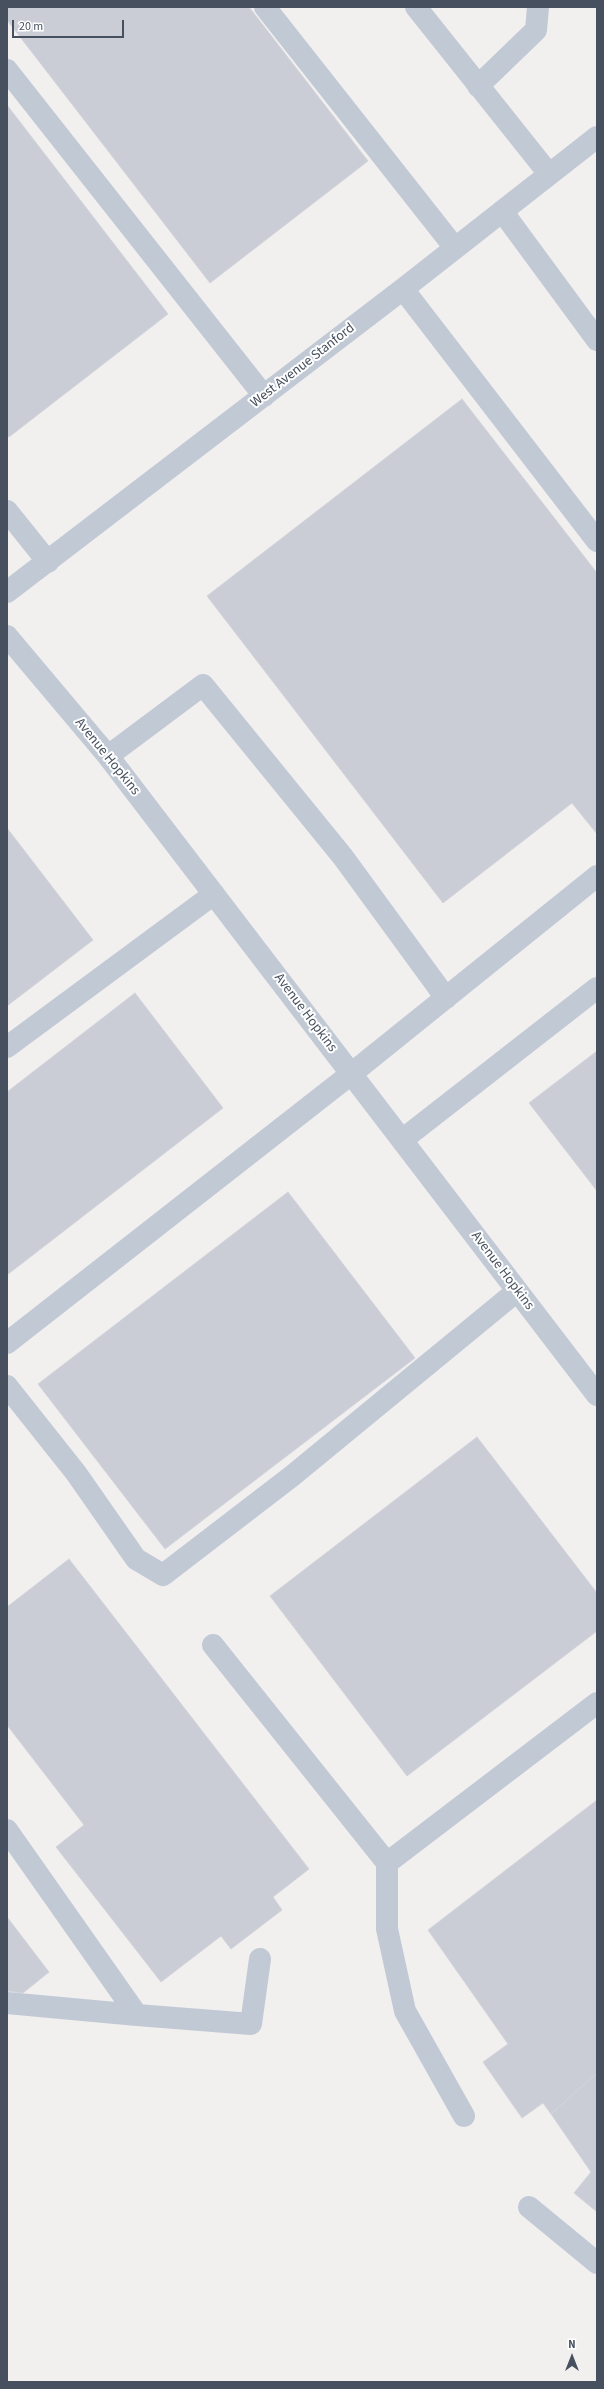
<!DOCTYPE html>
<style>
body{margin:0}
#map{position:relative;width:604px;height:2389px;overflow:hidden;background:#f2efef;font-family:"Source Sans 3",sans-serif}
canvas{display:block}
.frame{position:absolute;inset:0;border:8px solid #46505e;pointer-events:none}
.north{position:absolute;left:552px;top:2337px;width:40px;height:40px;-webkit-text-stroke:3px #fff;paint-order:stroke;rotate:0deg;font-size:11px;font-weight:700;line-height:16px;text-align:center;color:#46505e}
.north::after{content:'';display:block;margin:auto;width:14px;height:18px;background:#46505e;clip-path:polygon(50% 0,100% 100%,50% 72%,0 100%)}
.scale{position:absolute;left:12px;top:20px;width:112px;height:18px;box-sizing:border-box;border:2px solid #46505e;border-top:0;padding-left:5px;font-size:12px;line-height:14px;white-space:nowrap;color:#46505e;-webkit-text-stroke:3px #fff;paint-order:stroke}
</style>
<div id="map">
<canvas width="604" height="2389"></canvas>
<div class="frame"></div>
<div class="north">N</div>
<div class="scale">20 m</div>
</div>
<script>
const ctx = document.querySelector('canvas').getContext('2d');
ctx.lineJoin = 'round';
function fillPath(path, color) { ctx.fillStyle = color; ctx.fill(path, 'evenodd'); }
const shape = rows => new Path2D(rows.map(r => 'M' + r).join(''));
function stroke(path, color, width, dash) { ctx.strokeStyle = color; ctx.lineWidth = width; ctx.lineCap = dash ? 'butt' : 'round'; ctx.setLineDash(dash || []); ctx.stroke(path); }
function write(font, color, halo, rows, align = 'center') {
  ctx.font = font + ' "Source Sans 3",sans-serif'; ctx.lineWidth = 4; ctx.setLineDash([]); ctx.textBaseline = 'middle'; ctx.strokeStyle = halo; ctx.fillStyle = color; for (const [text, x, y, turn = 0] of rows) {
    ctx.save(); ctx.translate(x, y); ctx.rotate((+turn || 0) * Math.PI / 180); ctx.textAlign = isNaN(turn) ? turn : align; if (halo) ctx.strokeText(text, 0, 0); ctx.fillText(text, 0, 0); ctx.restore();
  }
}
const building = shape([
 [7,7,249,7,368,161,210,283,7,20,7,7],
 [7,105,168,314,9,437,7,435,7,105],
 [462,399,597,573,597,834,572,803,443,903,207,596,462,399],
 [7,828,93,940,7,1006,7,828],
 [135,993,223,1108,7,1275,7,1092,135,993],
 [597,1051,597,1191,529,1103,597,1051],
 [288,1192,415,1358,165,1549,38,1384,288,1192],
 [477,1437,597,1593,597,1631,407,1776,270,1596,477,1437],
 [69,1559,309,1869,273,1897,282,1910,231,1949,221,1936,161,1982,56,1847,84,1825,7,1725,7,1607,69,1559],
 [597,1800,597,2073,551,2114,543,2103,522,2118,483,2062,508,2044,428,1930,597,1800],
 [7,1917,49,1972,23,1993,7,1991,7,1917],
 [597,2073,597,2212,574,2193,591,2172,551,2114,597,2073]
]);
const minor = shape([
 [265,7,455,248],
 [416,7,549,174],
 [7,70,264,396],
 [478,86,536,30,538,7],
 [502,211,597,340],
 [403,289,597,541],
 [7,511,48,562],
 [7,592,403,289,597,137],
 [7,636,108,756,597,1395],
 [108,756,203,685,343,857,446,998],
 [7,1047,214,894],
 [402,1140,597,988],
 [7,1343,351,1074,597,876],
 [7,1386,76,1473,136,1559,163,1575,292,1476,517,1291],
 [213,1645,387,1863,597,1703],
 [7,1830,137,2015,251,2024,260,1959],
 [387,1863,387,1929,405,2011,464,2116],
 [7,2003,137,2015],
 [529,2207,597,2263]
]);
const streetNames = [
 ["West Avenue Stanford",303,366,-38],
 ["Avenue Hopkins",107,757,51],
 ["Avenue Hopkins",305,1013,53],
 ["Avenue Hopkins",502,1271,53]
];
fillPath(building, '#cacdd5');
stroke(building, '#d2d4db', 1);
stroke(minor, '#c1c9d5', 22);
write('14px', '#46505e', '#fff', streetNames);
</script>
